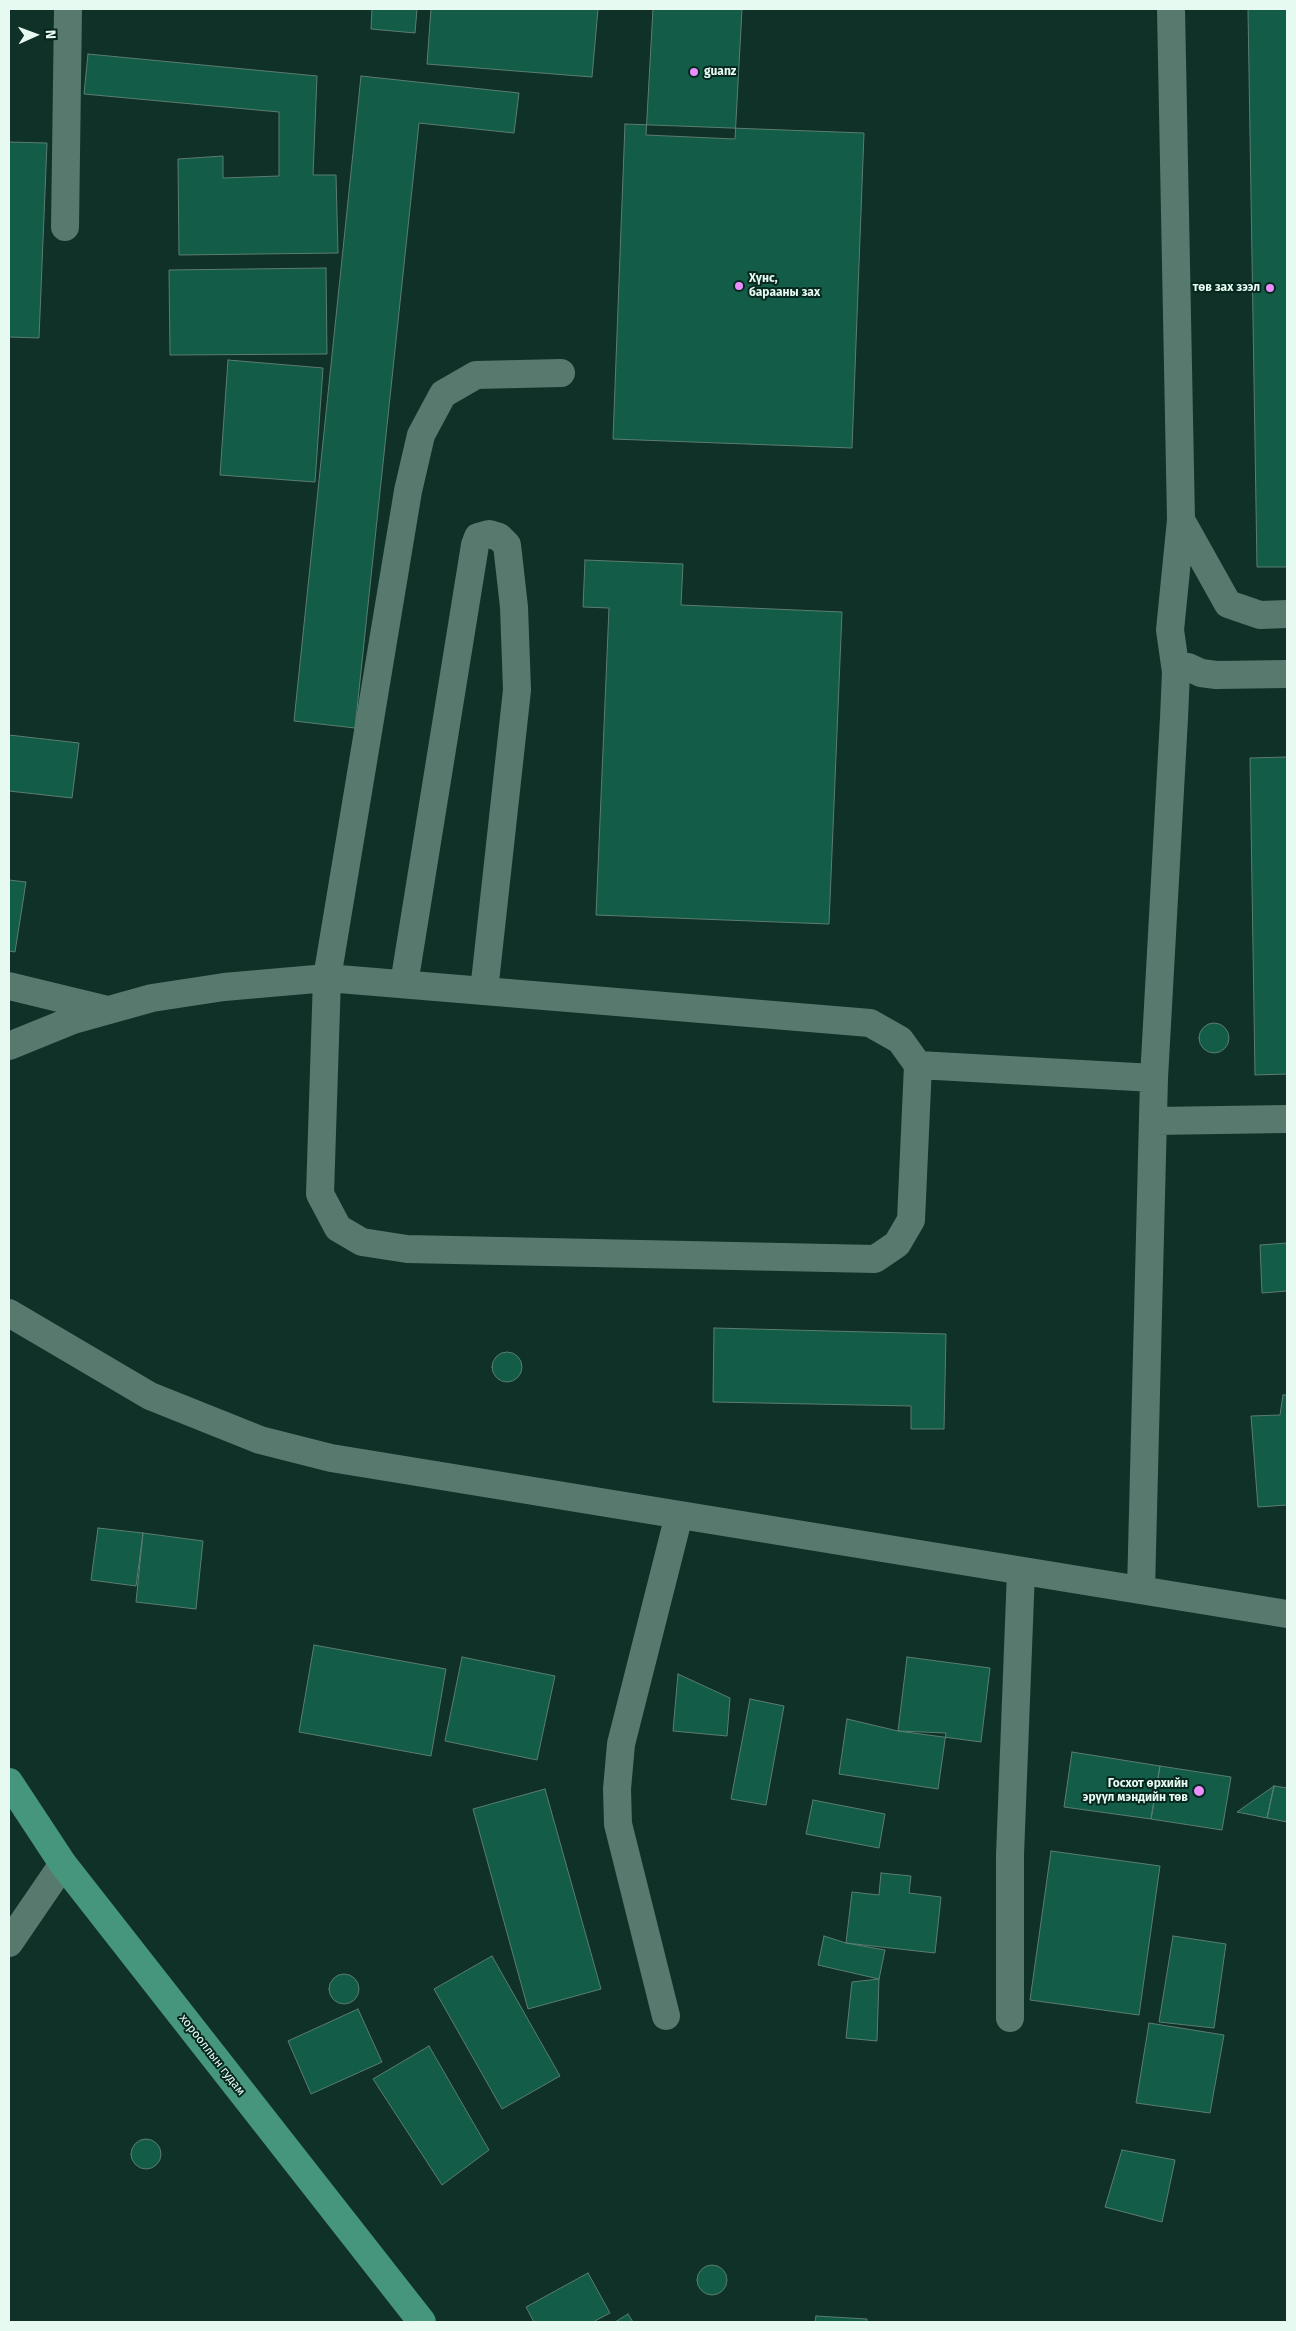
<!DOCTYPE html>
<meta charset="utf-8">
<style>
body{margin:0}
#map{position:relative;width:1296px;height:2331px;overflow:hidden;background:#103127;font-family:"Fira Sans",sans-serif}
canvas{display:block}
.frame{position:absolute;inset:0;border:10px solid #e7faf2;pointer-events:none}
.north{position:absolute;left:10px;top:10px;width:50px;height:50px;-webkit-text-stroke:4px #05271d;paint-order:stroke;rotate:88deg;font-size:14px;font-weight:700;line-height:20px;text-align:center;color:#e7faf2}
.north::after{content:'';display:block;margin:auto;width:18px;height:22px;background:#e7faf2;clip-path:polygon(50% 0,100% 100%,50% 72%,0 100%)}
</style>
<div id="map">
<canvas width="1296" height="2331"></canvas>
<div class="frame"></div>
<div class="north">N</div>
</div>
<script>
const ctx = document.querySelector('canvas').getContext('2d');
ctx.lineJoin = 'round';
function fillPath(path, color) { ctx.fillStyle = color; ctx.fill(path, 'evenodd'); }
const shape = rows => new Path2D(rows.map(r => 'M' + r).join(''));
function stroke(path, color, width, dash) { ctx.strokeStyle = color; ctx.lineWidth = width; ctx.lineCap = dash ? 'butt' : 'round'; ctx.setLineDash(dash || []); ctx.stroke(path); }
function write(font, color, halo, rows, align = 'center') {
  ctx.font = font + ' "Fira Sans",sans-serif'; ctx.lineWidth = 4; ctx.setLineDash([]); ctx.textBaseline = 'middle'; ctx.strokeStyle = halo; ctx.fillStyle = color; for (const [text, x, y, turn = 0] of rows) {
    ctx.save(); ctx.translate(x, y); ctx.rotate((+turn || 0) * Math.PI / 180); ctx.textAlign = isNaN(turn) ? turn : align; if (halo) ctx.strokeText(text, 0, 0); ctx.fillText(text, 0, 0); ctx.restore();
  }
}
const building = shape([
 [372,9,417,9,415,33,371,29,372,9],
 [431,9,598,9,592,77,427,64,431,9],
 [653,9,742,9,735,139,646,135,653,9],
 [1248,9,1287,9,1287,567,1257,567,1248,9],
 [88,54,317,76,313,175,336,175,338,253,179,255,178,159,223,156,223,178,279,176,279,112,84,94,88,54],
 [361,76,519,93,514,133,419,123,355,728,294,721,361,76],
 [625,124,864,133,852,448,613,439,625,124],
 [9,142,47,143,39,338,9,337,9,142],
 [326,268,327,354,170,355,169,270,326,268],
 [228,360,323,368,315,482,220,475,228,360],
 [585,560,683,564,681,605,842,612,829,924,596,915,609,608,583,607,585,560],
 [9,735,79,743,72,798,9,791,9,735],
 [1287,757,1287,1074,1255,1075,1250,758,1287,757],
 [9,880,26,882,15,952,9,951,9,880],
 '1199 1038a15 15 0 1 1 30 0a15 15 0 1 1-30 0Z',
 [1287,1243,1287,1291,1262,1293,1260,1245,1287,1243],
 [714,1328,946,1334,944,1429,911,1429,911,1406,713,1402,714,1328],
 '492 1367a15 15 0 1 1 30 0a15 15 0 1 1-30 0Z',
 [1283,1395,1287,1395,1287,1505,1258,1507,1251,1416,1280,1415,1283,1395],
 [98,1528,143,1533,136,1586,91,1580,98,1528],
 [143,1533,203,1541,196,1609,136,1602,143,1533],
 [314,1645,446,1669,431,1756,299,1732,314,1645],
 [462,1657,555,1676,537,1760,445,1741,462,1657],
 [907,1657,990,1668,981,1742,898,1731,907,1657],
 [678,1674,730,1698,727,1736,673,1731,678,1674],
 [750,1699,784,1706,766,1805,731,1799,750,1699],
 [847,1719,898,1731,946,1733,938,1789,839,1774,847,1719],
 [1072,1752,1160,1766,1151,1819,1064,1807,1072,1752],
 [1160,1766,1231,1777,1222,1830,1151,1819,1160,1766],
 [1274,1786,1287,1788,1287,1822,1267,1818,1274,1786],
 [1274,1786,1267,1818,1237,1812,1274,1786],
 [545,1789,601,1989,528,2009,473,1809,545,1789],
 [813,1800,885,1814,879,1848,806,1834,813,1800],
 [1051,1851,1160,1866,1139,2015,1030,2000,1051,1851],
 [881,1873,911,1876,909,1893,941,1897,935,1953,846,1943,852,1892,879,1895,881,1873],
 [824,1936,846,1943,885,1950,879,1979,818,1965,824,1936],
 [1173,1936,1226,1944,1214,2028,1159,2022,1173,1936],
 [492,1956,560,2076,502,2109,434,1989,492,1956],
 '329 1989a15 15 0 1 1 30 0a15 15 0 1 1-30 0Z',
 [879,1979,877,2041,846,2038,852,1982,879,1979],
 [358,2009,382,2062,311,2094,288,2041,358,2009],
 [1149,2023,1224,2035,1210,2113,1136,2103,1149,2023],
 [429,2046,489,2150,442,2185,373,2079,429,2046],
 '131 2154a15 15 0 1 1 30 0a15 15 0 1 1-30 0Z',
 [1122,2150,1175,2160,1162,2222,1105,2207,1122,2150],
 '697 2280a15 15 0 1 1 30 0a15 15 0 1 1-30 0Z',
 [588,2273,610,2313,593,2322,534,2322,526,2307,588,2273],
 [628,2314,633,2322,615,2322,628,2314],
 [816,2316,867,2319,867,2322,815,2322,816,2316]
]);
const minor = shape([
 [65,227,68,9],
 [561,373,476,375,443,394,421,435,408,491,327,978,320,1194,338,1228,362,1242,407,1249,875,1259,897,1244,911,1220,918,1065],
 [1181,520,1228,604,1260,615,1287,614],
 [1176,672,1188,667,1201,673,1216,675,1287,674],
 [404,984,475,545,478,537,489,534,499,537,507,545,514,607,517,690,484,991],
 [9,986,108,1010],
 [9,1046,73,1020,152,998,224,987,327,978,870,1023,900,1040,918,1065,1154,1078,1141,1590],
 [1154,1078,1174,718,1176,672,1170,630,1181,520,1171,9],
 [1154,1121,1287,1119],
 [9,1313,150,1396,260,1440,331,1458,1287,1614],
 [9,1943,63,1864],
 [666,2016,618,1824,617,1789,621,1744,679,1515],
 [1010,2018,1010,1855,1021,1571]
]);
const major = shape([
 [9,1782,63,1864,422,2322]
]);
const markers = [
 [694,72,5,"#ea8dfd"],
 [739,286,5,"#ea8dfd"],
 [1270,288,5,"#ea8dfd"],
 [1199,1791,6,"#ea8dfd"]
];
const poiNames = [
 ["guanz",704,72],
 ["Хүнс,",749,279],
 ["барааны зах",749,293],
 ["төв зах зээл",1260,288,"right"],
 ["Госхот өрхийн",1188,1784,"right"],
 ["эрүүл мэндийн төв",1188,1798,"right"]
];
const streetNames = [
 ["хорооллын гудам",212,2055,52]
];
fillPath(building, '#125c48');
stroke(building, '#5b7d70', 1);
stroke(minor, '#58796d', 28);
stroke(major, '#46967e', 28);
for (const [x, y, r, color] of markers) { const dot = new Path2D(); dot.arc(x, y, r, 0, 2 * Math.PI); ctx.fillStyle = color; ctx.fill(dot); stroke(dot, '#05271d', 2); }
write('bold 12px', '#e7faf2', '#05271d', poiNames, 'left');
write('12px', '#e7faf2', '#05271d', streetNames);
</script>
